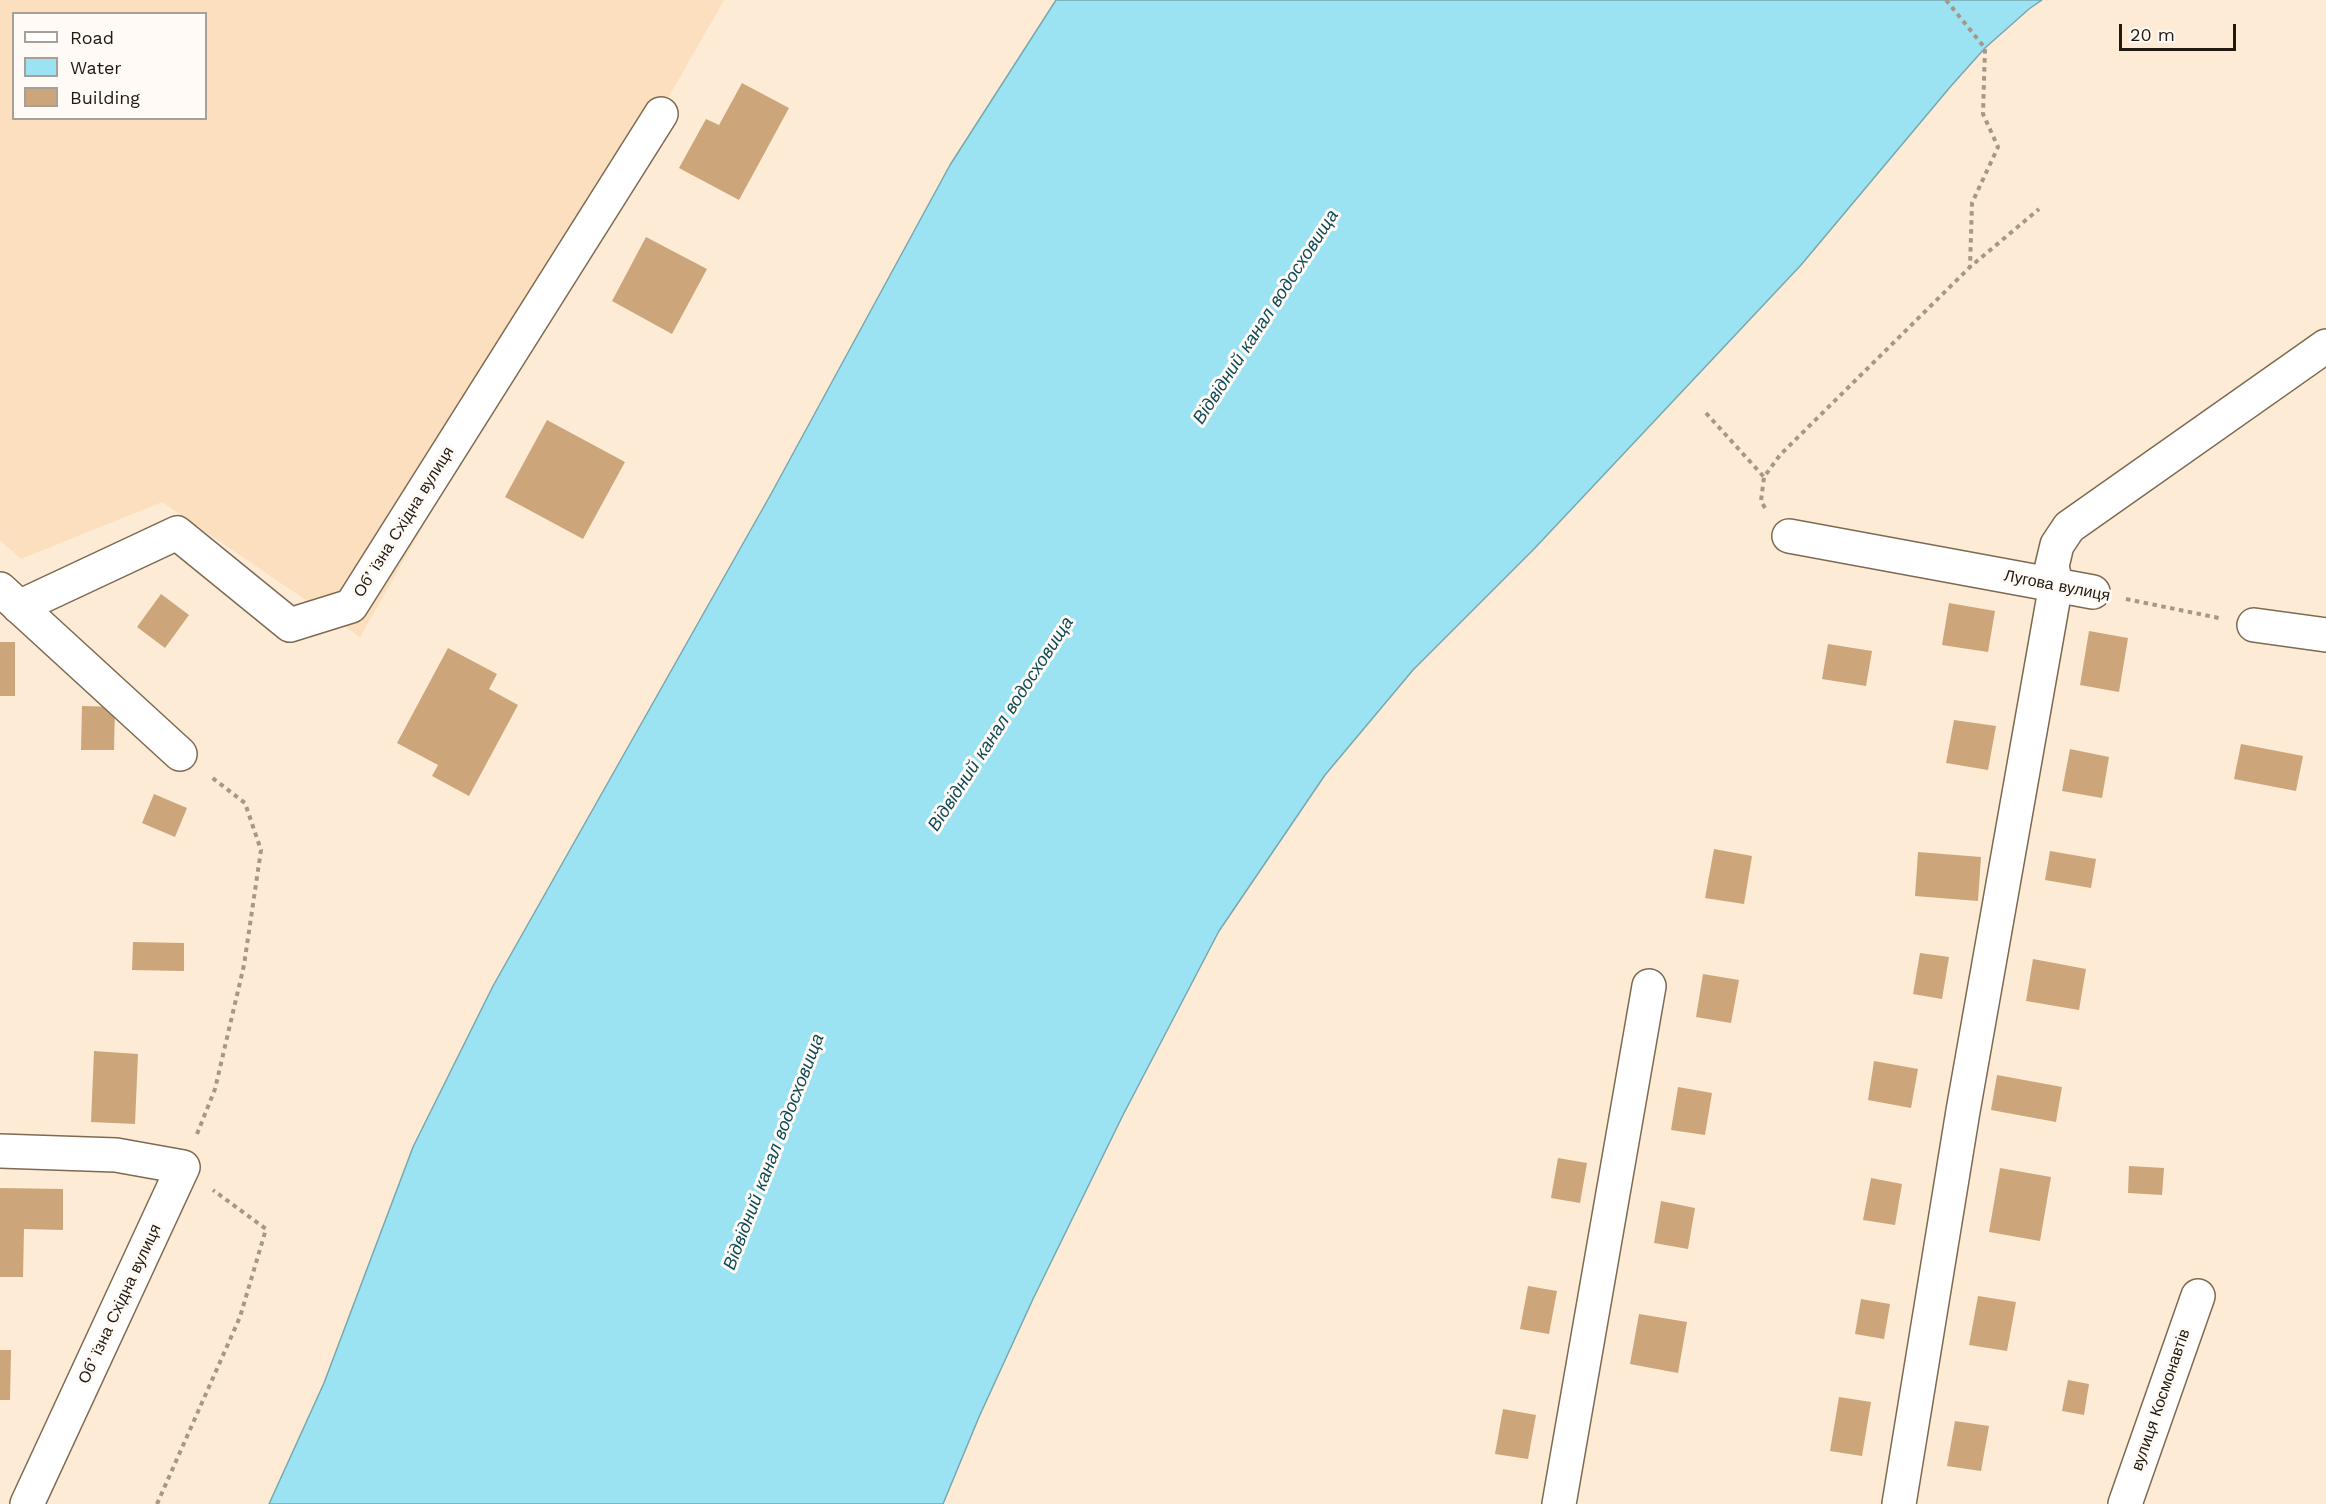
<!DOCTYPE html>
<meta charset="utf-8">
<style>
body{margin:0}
#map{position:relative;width:2326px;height:1504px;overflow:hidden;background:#fdebd5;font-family:"Work Sans",sans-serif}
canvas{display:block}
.legend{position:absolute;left:12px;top:12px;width:195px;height:108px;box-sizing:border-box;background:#fffaf5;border:2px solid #a7a099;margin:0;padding:8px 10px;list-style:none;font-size:18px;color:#221a10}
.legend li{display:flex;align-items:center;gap:12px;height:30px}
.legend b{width:30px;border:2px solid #a7a099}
.scale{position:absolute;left:2119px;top:24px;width:117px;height:27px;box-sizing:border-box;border:3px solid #221a10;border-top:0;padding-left:8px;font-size:18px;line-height:21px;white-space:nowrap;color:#221a10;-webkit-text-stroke:4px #fffaf5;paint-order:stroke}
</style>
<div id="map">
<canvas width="2326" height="1504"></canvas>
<ul class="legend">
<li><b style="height:8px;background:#fff"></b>Road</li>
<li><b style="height:16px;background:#9be3f3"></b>Water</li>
<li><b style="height:16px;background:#cca67a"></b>Building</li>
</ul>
<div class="scale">20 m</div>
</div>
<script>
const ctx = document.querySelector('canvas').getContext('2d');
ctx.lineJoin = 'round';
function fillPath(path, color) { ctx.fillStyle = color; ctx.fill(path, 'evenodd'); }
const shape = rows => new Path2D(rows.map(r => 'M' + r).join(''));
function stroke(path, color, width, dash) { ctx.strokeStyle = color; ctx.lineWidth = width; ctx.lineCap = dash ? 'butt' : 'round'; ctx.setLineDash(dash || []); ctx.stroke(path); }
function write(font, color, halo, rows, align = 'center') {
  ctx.font = font + ' "Work Sans",sans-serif'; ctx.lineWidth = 6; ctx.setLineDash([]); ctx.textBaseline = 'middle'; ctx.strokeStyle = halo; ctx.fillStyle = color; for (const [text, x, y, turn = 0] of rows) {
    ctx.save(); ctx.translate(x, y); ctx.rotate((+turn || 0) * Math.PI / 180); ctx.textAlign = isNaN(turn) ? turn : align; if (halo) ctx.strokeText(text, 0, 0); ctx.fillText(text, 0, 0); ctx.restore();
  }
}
const built = shape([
 [0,0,724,0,360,637,162,502,21,559,0,540],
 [14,14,206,14,206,118,14,118]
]);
const water = shape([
 [1056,0,2042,0,2029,9,1985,48,1951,86,1801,265,1534,549,1413,670,1325,775,1219,931,1123,1115,1033,1299,979,1417,943,1504,269,1504,324,1383,413,1147,493,986,771,494,950,165,1056,0]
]);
const building = shape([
 [742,83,789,108,739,200,679,168,706,119,719,125],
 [646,237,707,269,672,334,612,301],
 [547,420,625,462,583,539,505,497],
 [161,594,189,615,165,648,137,627],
 [1949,603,1995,611,1988,652,1942,645],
 [2089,631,2128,638,2119,692,2080,685],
 [0,642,15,642,15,696,0,696],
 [1828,644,1872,651,1866,686,1822,679],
 [448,648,497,674,489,689,518,705,469,796,432,776,438,765,397,743],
 [82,706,115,707,114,750,81,750],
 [1954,720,1996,726,1988,770,1946,763],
 [2241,744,2303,756,2296,791,2234,779],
 [2070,749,2109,757,2102,798,2062,791],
 [154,794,187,808,175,837,142,823],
 [1714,849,1752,856,1744,904,1705,898],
 [2050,851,2096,859,2091,888,2045,880],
 [1918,852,1981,857,1978,901,1915,896],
 [133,942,184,943,184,971,132,970],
 [1920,953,1949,957,1942,999,1913,994],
 [2033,959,2086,969,2079,1010,2026,1001],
 [1703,974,1739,980,1731,1023,1696,1017],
 [94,1051,138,1054,135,1124,91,1122],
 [1874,1061,1918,1069,1911,1108,1868,1100],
 [1997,1075,2062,1087,2056,1122,1991,1110],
 [1678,1087,1712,1093,1705,1135,1671,1130],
 [1558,1158,1587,1163,1580,1203,1551,1198],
 [2129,1166,2164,1168,2162,1195,2128,1193],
 [2000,1168,2051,1177,2040,1241,1989,1232],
 [1871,1178,1902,1184,1895,1225,1863,1220],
 [0,1188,63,1189,63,1230,24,1229,23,1277,0,1277],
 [1661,1201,1695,1208,1688,1249,1654,1243],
 [1528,1286,1557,1291,1549,1334,1520,1329],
 [1978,1296,2016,1302,2007,1351,1969,1345],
 [1861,1299,1890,1304,1884,1339,1855,1334],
 [1639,1314,1687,1322,1678,1373,1630,1364],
 [0,1350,11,1350,10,1400,0,1400],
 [2068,1380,2089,1384,2084,1415,2062,1411],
 [1839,1397,1871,1402,1862,1456,1830,1451],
 [1503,1409,1536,1415,1528,1459,1495,1454],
 [1955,1421,1989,1426,1981,1471,1947,1466]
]);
const path = shape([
 [1946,0,1985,48,1983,114,1998,147,1972,203,1970,267],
 [1706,413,1764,477],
 [1765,508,1761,501,1764,477,1780,455,1970,267,2039,209],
 [2126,599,2219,618],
 [197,1134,215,1089,244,965,261,850,245,803,210,776],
 [157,1504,240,1317,266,1229,213,1190]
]);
const minor = shape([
 [1789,536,2093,592],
 [0,589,180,754],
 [19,607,177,533,290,625,351,606,661,114],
 [2254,625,2326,635],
 [0,1151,116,1155,183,1167,27,1504],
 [1559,1504,1649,986],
 [1899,1504,1963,1111,2056,584,2052,566,2057,545,2069,527,2326,346],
 [2125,1504,2198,1296]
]);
const streetNames = [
 ["Обʼїзна Східна вулиця",404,522,-58],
 ["Лугова вулиця",2057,586,11],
 ["Обʼїзна Східна вулиця",120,1304,-65],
 ["вулиця Космонавтів",2161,1400,-71]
];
const waterNames = [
 ["Відвідний канал водосховища",1266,317,-57],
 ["Відвідний канал водосховища",1001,724,-57],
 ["Відвідний канал водосховища",774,1152,-69]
];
fillPath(built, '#fbdfbe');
fillPath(water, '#9be3f3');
stroke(water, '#77a7af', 1.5);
fillPath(building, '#cca67a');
stroke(minor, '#7e6a52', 36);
stroke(path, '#a69886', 4, [4.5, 4.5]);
stroke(minor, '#fff', 33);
write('16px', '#221a10', '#fffaf5', streetNames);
write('italic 18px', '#0b4b57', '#fffaf5', waterNames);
</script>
